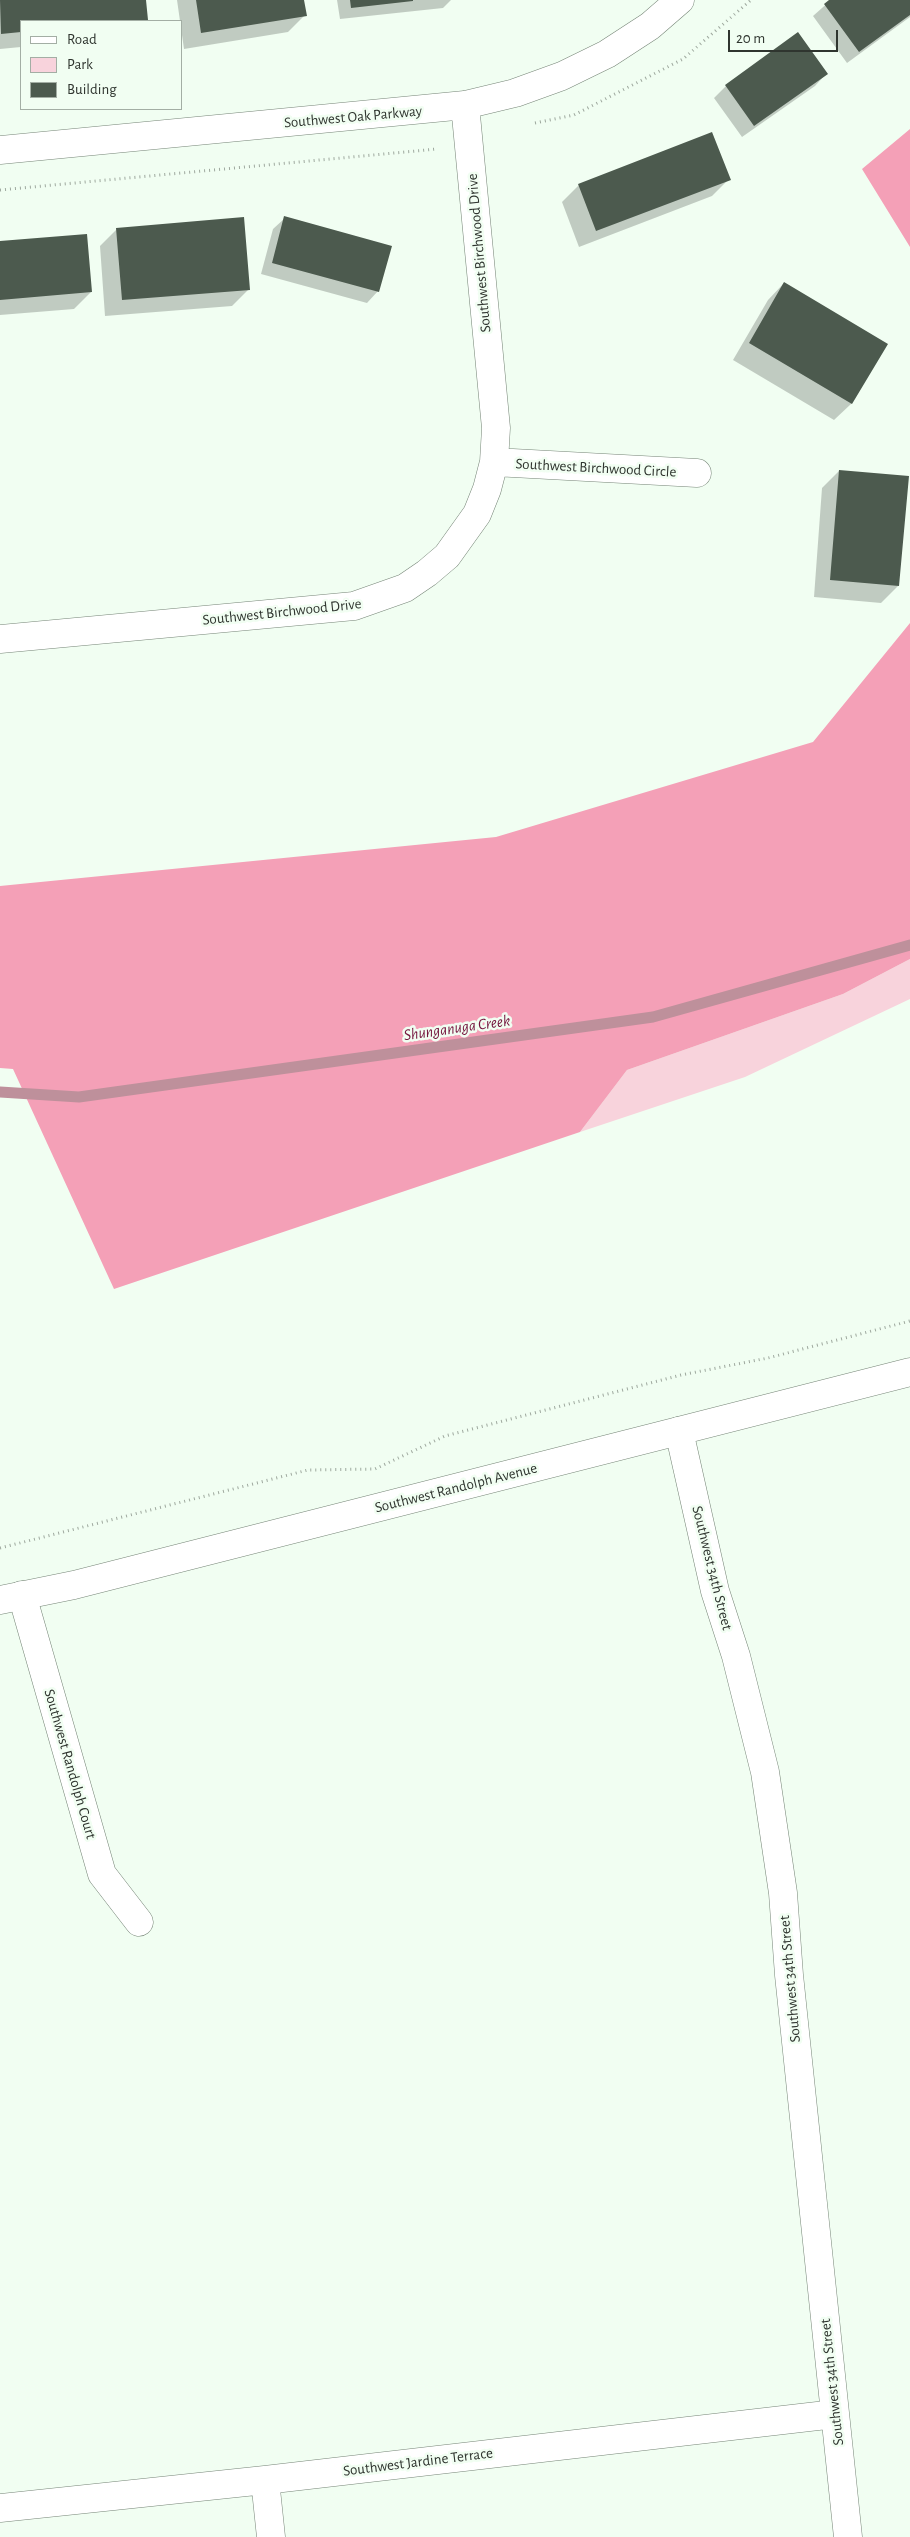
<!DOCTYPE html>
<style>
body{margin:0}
#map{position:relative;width:910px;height:2537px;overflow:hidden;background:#f1fef2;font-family:"Alegreya Sans",sans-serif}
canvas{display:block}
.legend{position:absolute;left:20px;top:20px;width:162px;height:90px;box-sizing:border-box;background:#f1fef2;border:1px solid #a3aea4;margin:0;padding:6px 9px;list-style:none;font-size:15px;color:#2f352f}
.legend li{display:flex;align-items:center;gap:10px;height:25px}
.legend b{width:25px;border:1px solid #a3aea4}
.scale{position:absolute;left:728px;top:30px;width:110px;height:22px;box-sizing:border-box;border:2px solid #2f352f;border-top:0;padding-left:6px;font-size:15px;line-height:18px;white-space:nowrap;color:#2f352f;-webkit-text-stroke:4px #f1fef2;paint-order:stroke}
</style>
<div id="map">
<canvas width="910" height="2537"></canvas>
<ul class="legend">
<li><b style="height:6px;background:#fff"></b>Road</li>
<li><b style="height:14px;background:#f8d3dc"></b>Park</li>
<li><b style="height:14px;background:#4c5a4e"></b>Building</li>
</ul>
<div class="scale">20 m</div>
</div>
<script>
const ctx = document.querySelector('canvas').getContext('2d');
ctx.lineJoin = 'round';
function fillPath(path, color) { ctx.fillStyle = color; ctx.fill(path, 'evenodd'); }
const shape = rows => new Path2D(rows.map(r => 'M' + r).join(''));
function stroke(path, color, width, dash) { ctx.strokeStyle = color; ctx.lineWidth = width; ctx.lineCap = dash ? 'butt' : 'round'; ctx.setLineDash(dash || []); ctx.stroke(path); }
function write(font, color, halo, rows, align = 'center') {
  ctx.font = font + ' "Alegreya Sans",sans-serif'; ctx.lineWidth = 5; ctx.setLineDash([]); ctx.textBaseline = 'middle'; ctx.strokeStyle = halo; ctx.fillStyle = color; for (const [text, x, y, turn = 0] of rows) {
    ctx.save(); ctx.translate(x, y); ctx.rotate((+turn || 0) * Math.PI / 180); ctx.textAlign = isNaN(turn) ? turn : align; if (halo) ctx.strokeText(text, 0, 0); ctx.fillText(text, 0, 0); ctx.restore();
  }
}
const green = shape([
 [910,959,910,999,745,1077,580,1132,627,1070,843,994]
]);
const forest = shape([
 [910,129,910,247,862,169],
 [910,623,910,959,843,994,627,1070,580,1132,114,1289,13,1069,0,1068,0,886,496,837,813,742]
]);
const shadow = shape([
 [0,0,144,0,146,20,21,21,21,47,0,49],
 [177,0,303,0,305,15,288,32,184,49],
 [337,0,451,0,443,8,340,19],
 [831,0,910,0,910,17,847,63,813,16],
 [798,34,826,74,815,86,742,137,714,98,726,86],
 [729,179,712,196,579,247,562,202,579,185],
 [285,218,378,291,367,303,261,274,273,229],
 [117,229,249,289,232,306,105,316,100,246],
 [0,243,91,292,74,309,0,315],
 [784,283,886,344,851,404,834,420,733,360,768,300],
 [839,471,898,586,881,603,814,597,822,488]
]);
const stream = shape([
 [0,1092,79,1097,653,1017,910,945]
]);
const building = shape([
 [0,0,146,0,148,20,21,21,21,32,1,34],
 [196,0,304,0,307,16,201,33],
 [350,0,413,0,413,1,351,8],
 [829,0,910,0,910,15,859,52,824,4],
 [798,32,828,74,754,126,725,85],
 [712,132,731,180,596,231,578,184],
 [284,216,392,246,379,292,272,263],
 [244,217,250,290,122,300,116,228],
 [87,234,92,292,0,300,0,241],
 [784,282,888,344,852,404,749,343],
 [839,470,909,476,899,586,830,580]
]);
const path = shape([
 [535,123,574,115,683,59,751,0],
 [0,190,437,149],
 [0,1548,308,1470,375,1469,445,1436,681,1375,768,1358,910,1321]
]);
const street = shape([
 [0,150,465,105,515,93,562,76,607,54,650,26,680,0],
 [494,462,697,473],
 [0,639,354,606,405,588,427,573,447,556,477,514,487,489,494,462,496,428,465,105],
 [679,1431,715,1591,736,1656,765,1772,783,1893,789,1975,848,2537],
 [22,1595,102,1874,139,1922],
 [265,2480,271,2537],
 [0,2508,265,2480,835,2414]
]);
const secondary = shape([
 [0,1600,74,1585,910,1372]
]);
const streetNames = [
 ["Southwest Oak Parkway",353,117,-5],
 ["Southwest Birchwood Drive",479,253,-95],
 ["Southwest Birchwood Circle",596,468,3],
 ["Southwest Birchwood Drive",282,612,-6],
 ["Southwest Randolph Avenue",456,1488,-14],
 ["Southwest 34th Street",712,1568,76],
 ["Southwest Randolph Court",70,1764,74],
 ["Southwest 34th Street",790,1979,-95],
 ["Southwest 34th Street",832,2382,-96],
 ["Southwest Jardine Terrace",418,2462,-7]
];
const waterNames = [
 ["Shunganuga Creek",457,1028,-8]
];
fillPath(green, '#f8d3dc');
fillPath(forest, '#f4a0b7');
fillPath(shadow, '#0003');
stroke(stream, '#be909b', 11);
fillPath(building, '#4c5a4e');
stroke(street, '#768577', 29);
stroke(secondary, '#768577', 29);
stroke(path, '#9ea89e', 3, [1, 4]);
stroke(street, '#fff', 28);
stroke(secondary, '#fff', 28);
write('15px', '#2f352f', '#f1fef2', streetNames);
write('italic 16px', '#74133c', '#f1fef2', waterNames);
</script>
